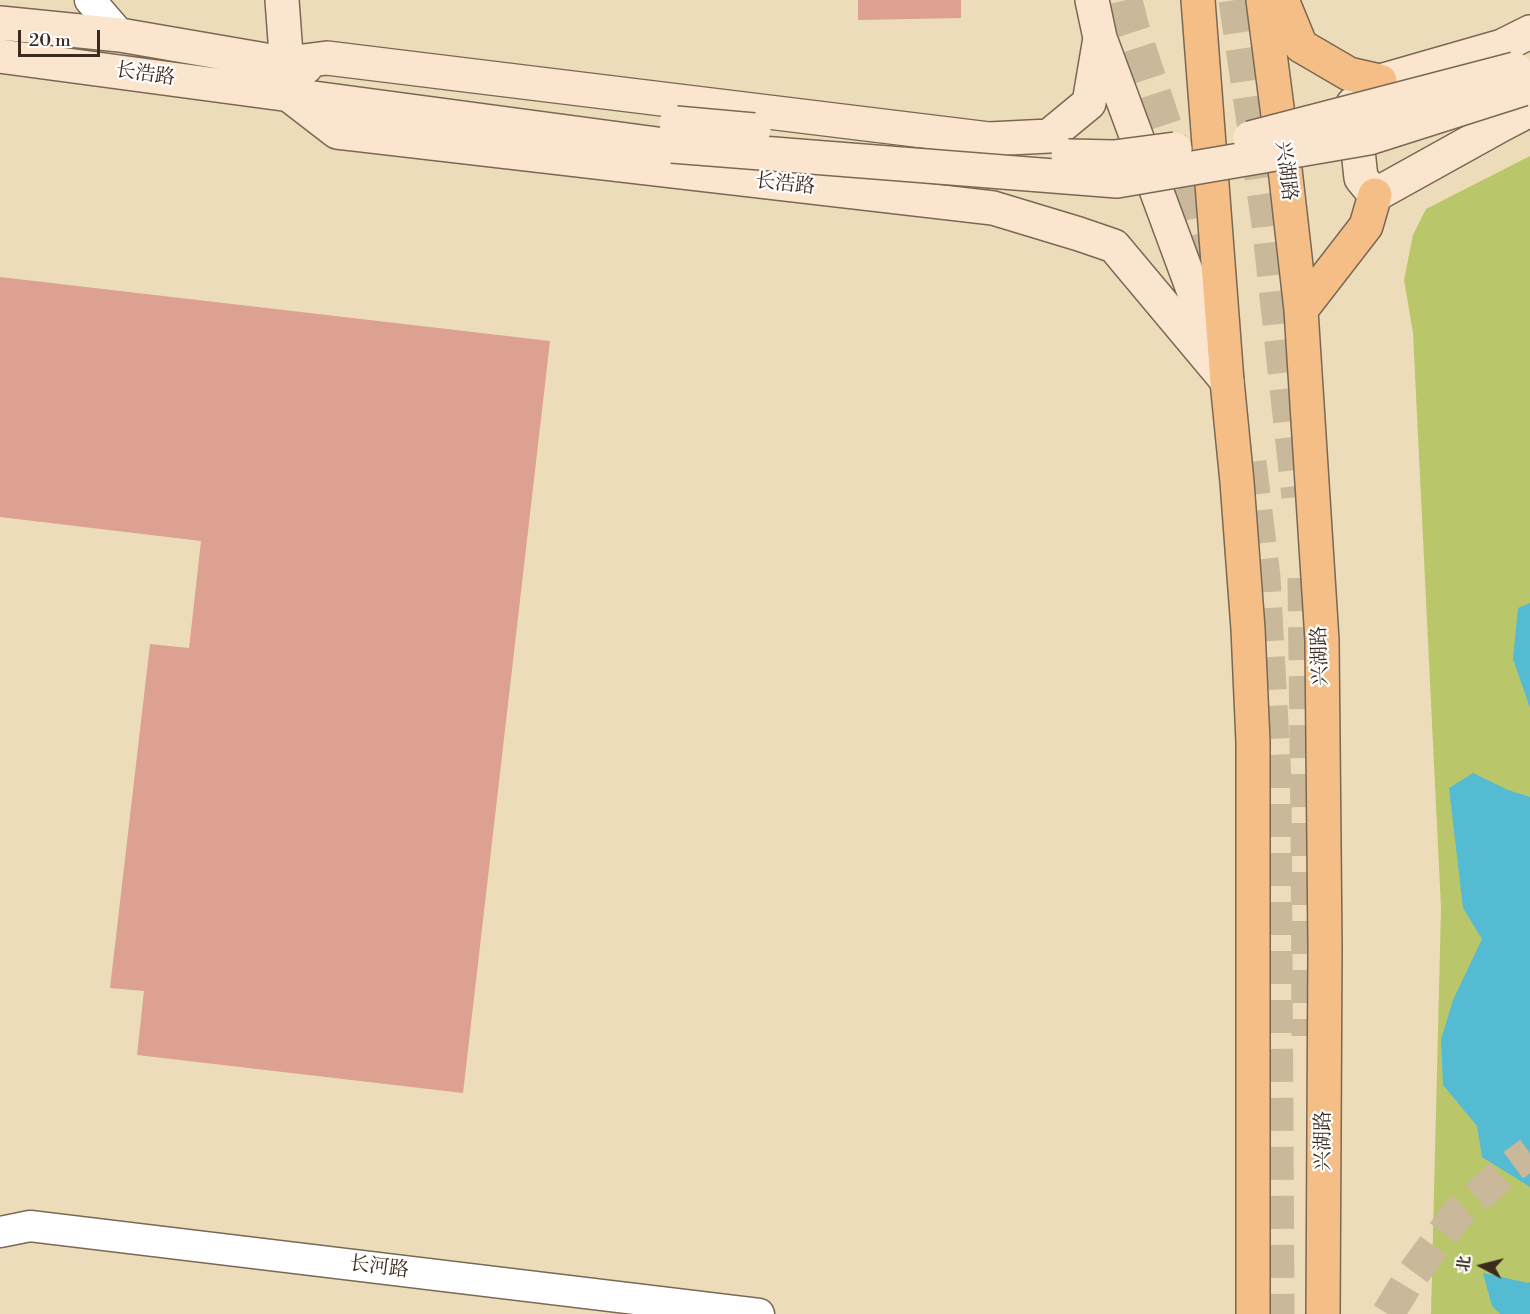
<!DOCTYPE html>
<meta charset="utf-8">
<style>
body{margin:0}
#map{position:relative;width:1530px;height:1314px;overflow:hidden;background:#eddcb9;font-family:"Libre Bodoni","Noto Serif SC",serif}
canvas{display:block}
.north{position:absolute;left:1452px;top:1236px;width:60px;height:60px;-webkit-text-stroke:4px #fff;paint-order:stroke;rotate:277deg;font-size:16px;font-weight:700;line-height:24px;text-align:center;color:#3b2a1e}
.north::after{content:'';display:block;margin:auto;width:21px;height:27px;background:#3b2a1e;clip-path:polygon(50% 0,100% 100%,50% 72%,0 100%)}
.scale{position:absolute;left:18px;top:30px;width:82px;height:27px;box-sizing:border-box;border:3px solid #3b2a1e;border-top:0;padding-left:8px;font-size:18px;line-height:21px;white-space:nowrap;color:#3b2a1e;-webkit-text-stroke:4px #fff;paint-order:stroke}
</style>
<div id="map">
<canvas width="1530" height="1314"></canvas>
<div class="north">北</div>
<div class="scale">20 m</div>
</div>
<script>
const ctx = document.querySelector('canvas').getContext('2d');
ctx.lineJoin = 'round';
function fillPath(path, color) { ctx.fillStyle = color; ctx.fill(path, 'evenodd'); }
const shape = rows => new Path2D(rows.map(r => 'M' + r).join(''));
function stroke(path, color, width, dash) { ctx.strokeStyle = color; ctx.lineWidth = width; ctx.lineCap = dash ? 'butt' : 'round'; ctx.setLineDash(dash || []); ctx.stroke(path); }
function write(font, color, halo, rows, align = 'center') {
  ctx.font = font + ' "Libre Bodoni","Noto Serif SC",serif'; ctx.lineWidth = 4.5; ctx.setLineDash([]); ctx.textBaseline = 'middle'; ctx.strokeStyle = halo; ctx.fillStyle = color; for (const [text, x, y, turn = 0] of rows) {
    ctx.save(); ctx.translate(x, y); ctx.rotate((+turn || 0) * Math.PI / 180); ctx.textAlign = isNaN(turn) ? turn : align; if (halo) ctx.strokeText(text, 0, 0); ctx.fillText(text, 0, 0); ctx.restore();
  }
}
const green = shape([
 [1530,156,1530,1314,1431,1314,1441,908,1413,333,1404,280,1413,235,1426,209]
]);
const water = shape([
 [1530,603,1530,708,1513,659,1518,608],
 [1473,773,1508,790,1530,797,1530,1187,1482,1157,1477,1126,1443,1085,1441,1040,1453,1000,1482,939,1463,908,1449,788],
 [1483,1273,1528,1283,1530,1282,1530,1314,1500,1314,1492,1306]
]);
const building = shape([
 [858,0,961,0,961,18,858,20],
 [0,277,550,341,463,1093,137,1055,144,991,110,988,150,644,189,648,201,541,0,517]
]);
const highwayTunnel = shape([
 [1126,0,1132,25,1193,210,1210,286],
 [1235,0,1268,224,1298,497],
 [1250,462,1264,577,1275,779,1278,1314],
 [1304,578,1307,819,1308,1036],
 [1388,1314,1408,1281,1458,1213,1507,1170,1530,1153]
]);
const street = shape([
 [90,0,120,35],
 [0,1232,30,1226,759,1314]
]);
const secondary = shape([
 [282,0,289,95,337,132,993,208,1079,234,1114,246,1227,381],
 [1092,0,1100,38,1219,360],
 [0,23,120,35,306,67],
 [1530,32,1502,46,1380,81,1353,104,1361,178,1375,195,1501,125,1530,110],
 [0,56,672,146],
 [287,63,327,58,989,139,1049,136,1089,103,1100,38]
]);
const primary = shape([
 [1198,0,1227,381,1237,482,1248,629,1253,742,1253,1314],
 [1263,0,1285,169,1301,310,1322,640,1325,948,1323,1314],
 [1282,0,1301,46,1349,74,1380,81],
 [1301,310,1366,226,1375,195]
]);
const secondaryBridge = shape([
 [676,123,754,130],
 [1250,138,1515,69],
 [672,146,1117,181,1369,138,1523,89],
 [1068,156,1114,157,1175,149]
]);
const streetNames = [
 ["长浩路",145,75,8],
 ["兴湖路",1285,171,83],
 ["长浩路",785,185,6],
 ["兴湖路",1321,656,-92],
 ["兴湖路",1324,1141,-90],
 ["长河路",379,1268,7]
];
fillPath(green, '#b9c76a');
fillPath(water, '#54bbd2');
fillPath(building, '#dda192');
stroke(highwayTunnel, '#c9b89a', 33, [33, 16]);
stroke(street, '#796854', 33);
stroke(secondary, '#796854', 36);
stroke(primary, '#796854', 36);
stroke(street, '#fff', 30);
stroke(secondary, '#fbe5cf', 33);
stroke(primary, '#f5be86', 33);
stroke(secondaryBridge, '#796854', 36, []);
stroke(secondaryBridge, '#fbe5cf', 33);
write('20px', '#3b2a1e', '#fff', streetNames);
</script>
